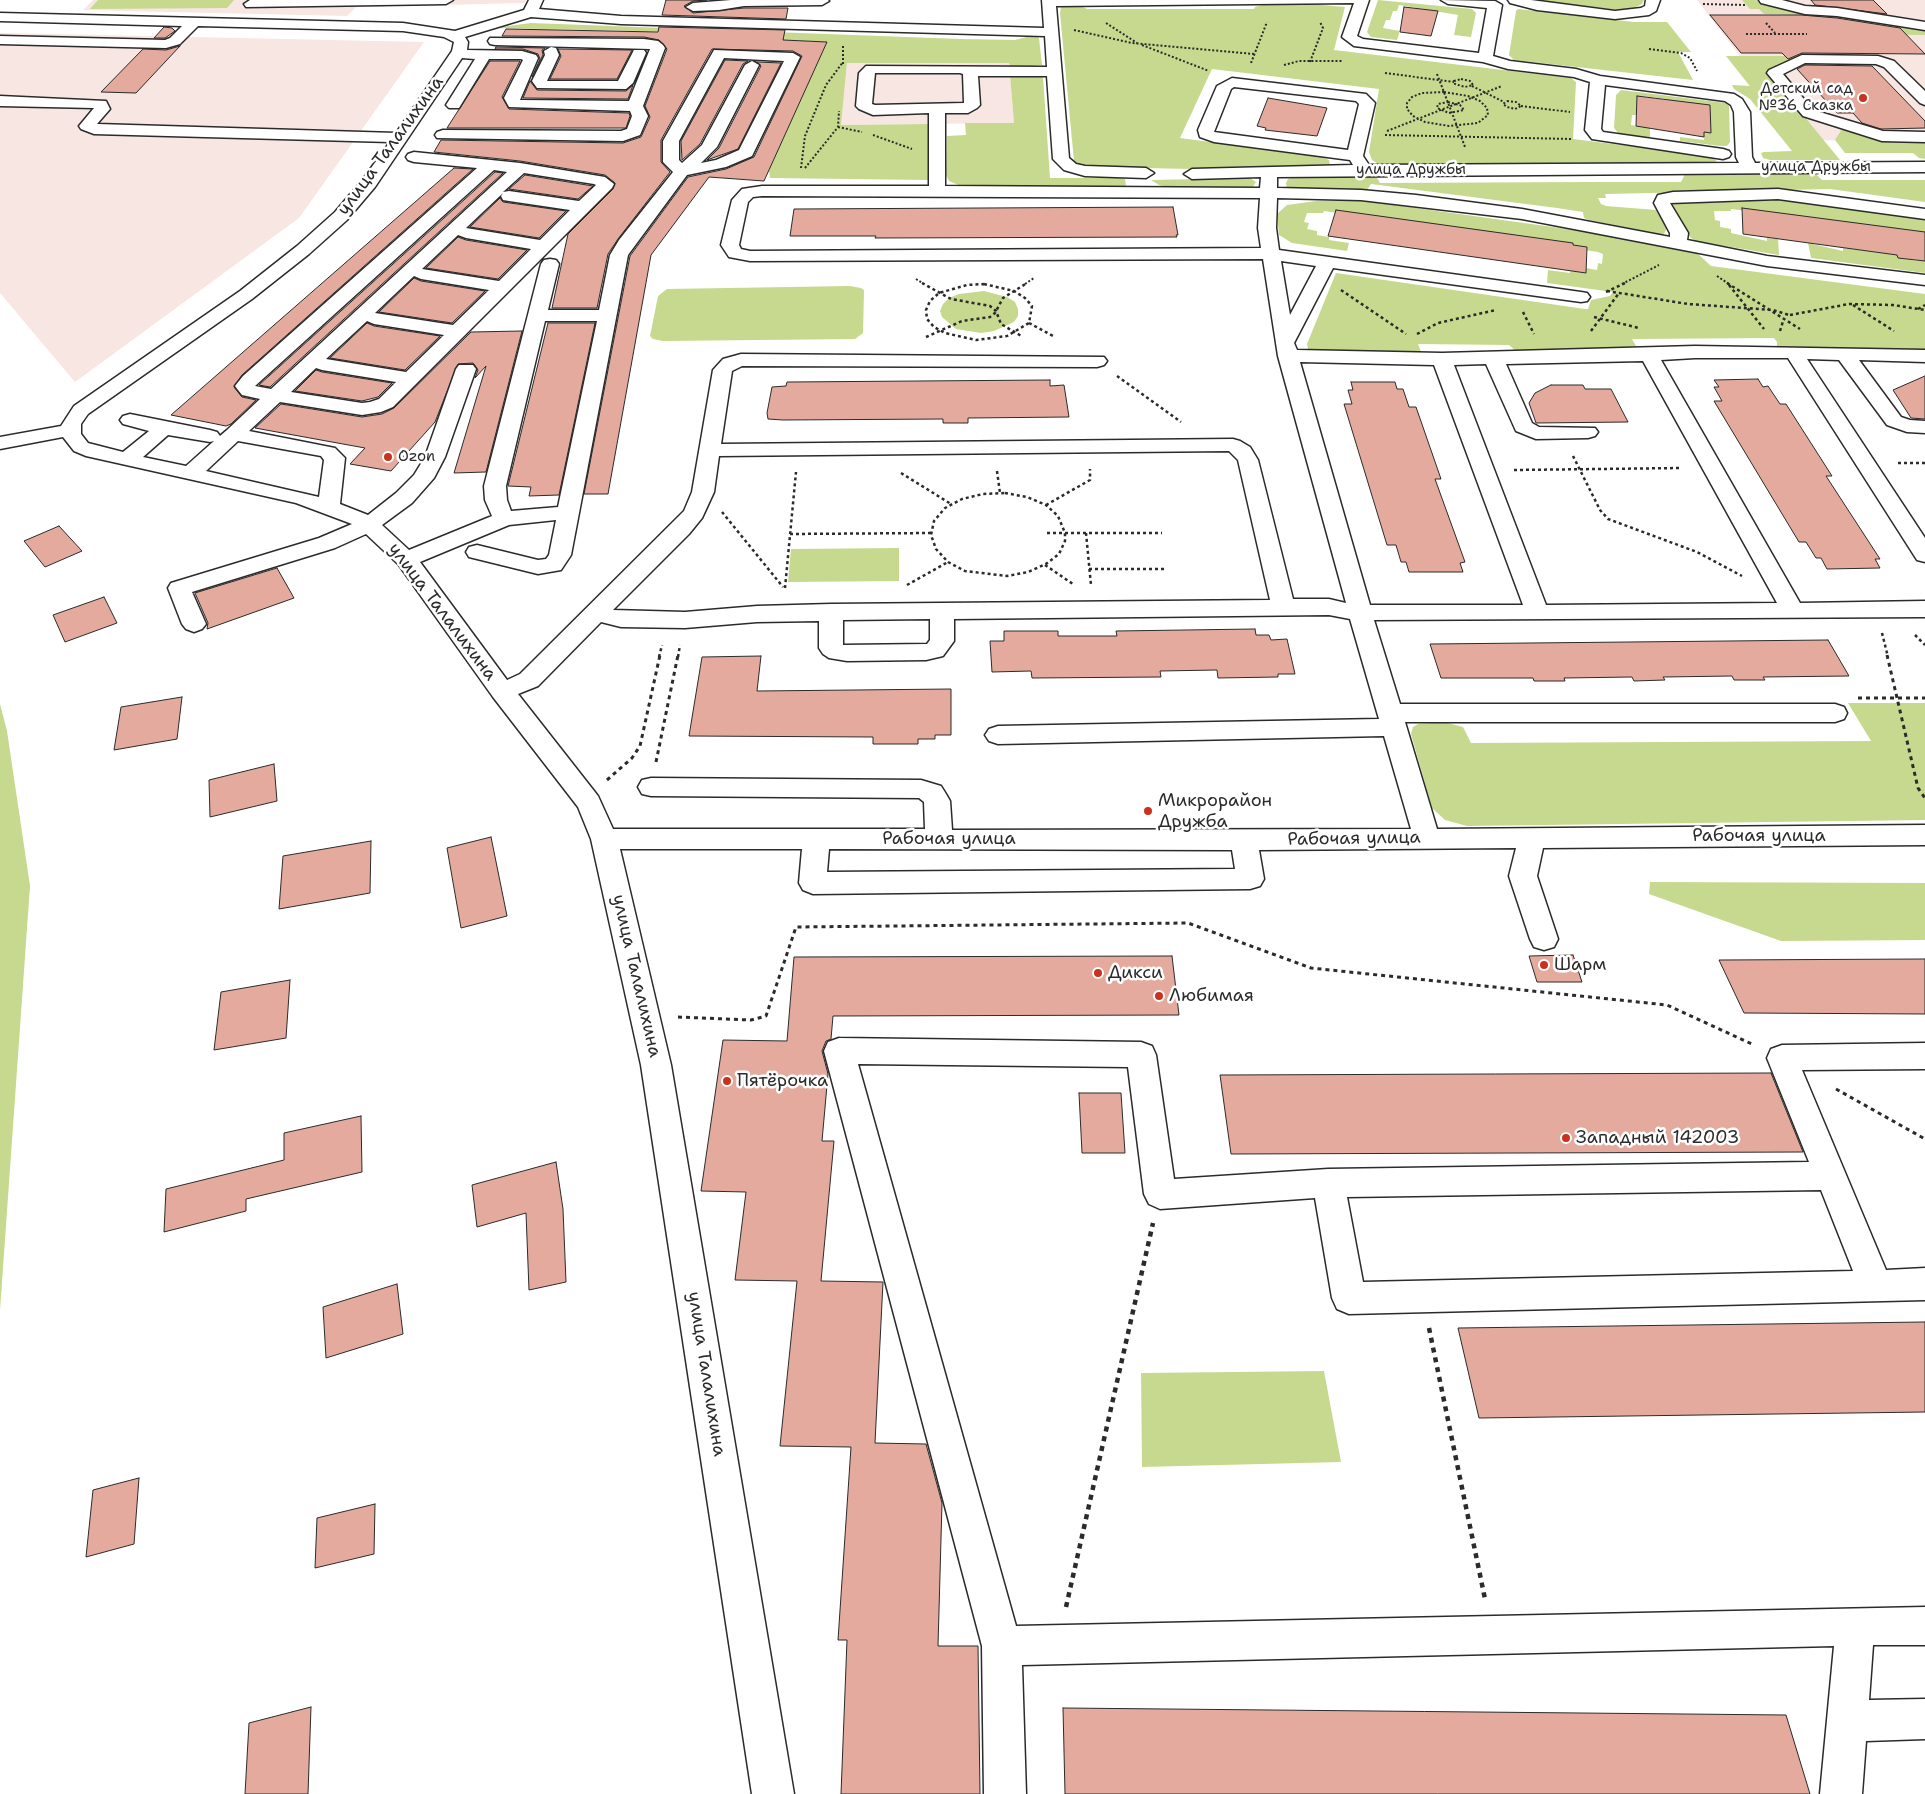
<!DOCTYPE html>
<meta charset="utf-8">
<style>
body{margin:0}
canvas{display:block;background:#fff}
</style>
<canvas width="1925" height="1794"></canvas>
<script>
const ctx = document.querySelector('canvas').getContext('2d');
ctx.lineJoin = 'round';
function fillPath(path, color) { ctx.fillStyle = color; ctx.fill(path, 'evenodd'); }
const shape = rows => new Path2D(rows.map(r => 'M' + r).join(''));
function stroke(path, color, width, dash) { ctx.strokeStyle = color; ctx.lineWidth = width; ctx.lineCap = dash ? 'butt' : 'round'; ctx.setLineDash(dash || []); ctx.stroke(path); }
function write(font, color, halo, rows, align = 'center') {
  ctx.font = font + ' "Shantell Sans",sans-serif'; ctx.lineWidth = 5; ctx.setLineDash([]); ctx.textBaseline = 'middle'; ctx.strokeStyle = halo; ctx.fillStyle = color; for (const [text, x, y, turn = 0] of rows) {
    ctx.save(); ctx.translate(x, y); ctx.rotate((+turn || 0) * Math.PI / 180); ctx.textAlign = isNaN(turn) ? turn : align; if (halo) ctx.strokeText(text, 0, 0); ctx.fillText(text, 0, 0); ctx.restore();
  }
}
const built = shape([
 [93,0,526,0,525,3,356,7,347,16,83,10],
 [1697,0,1925,0,1925,141,1792,140,1726,56,1740,56],
 [0,33,53,34,424,42,299,218,75,382,0,293],
 [847,63,1009,63,1014,123,841,125]
]);
const green = shape([
 [98,0,234,0,227,8,90,9],
 [1378,0,1472,9,1476,13,1471,37,1454,35,1458,15,1399,5,1397,11,1393,11,1390,20,1386,20,1383,28,1400,31,1397,40,1371,37,1367,32],
 [1537,0,1644,0,1642,4,1634,8,1617,10],
 [1742,0,1755,0,1807,13,1841,15,1925,29,1925,35,1821,34,1802,15,1764,14,1759,9,1750,9],
 [1276,1,1345,7,1334,50,1571,78,1576,82,1573,139,1710,156,1717,161,1712,163,1380,165,1372,160,1369,152,1379,89,1212,69,1180,138,1323,157,1329,160,1330,166,1323,168,1192,169,1093,167,1080,165,1074,161,1060,13,1061,7,1076,4,1087,9,1254,9,1255,7],
 [1518,9,1634,22,1667,22,1691,52,1678,52,1693,80,1514,60,1509,55,1516,11],
 [531,23,961,39,1015,40,1034,35,1039,38,1042,65,1010,68,1009,63,847,63,841,125,929,124,928,180,770,178,769,170,826,42,738,38,688,32,493,28],
 [1726,56,1797,56,1767,71,1840,160,1770,160,1763,158,1761,153,1764,152,1792,151,1750,99,1734,89,1732,85,1750,86],
 [1010,75,1043,77,1050,178,1121,178,1125,179,1126,186,963,187,949,181,946,175,947,136,966,135,965,123,1014,123],
 [1621,90,1726,103,1729,106,1730,142,1727,146,1720,146,1680,141,1680,137,1704,140,1704,132,1667,99,1642,96,1636,115,1632,115,1631,125,1650,128,1650,138,1618,133,1614,128,1616,95],
 [1842,129,1887,141,1925,141,1925,159,1919,158,1913,153,1845,153,1835,140],
 [1815,173,1822,180,1925,180,1925,202,1830,189,1605,194,1606,198,1598,198,1601,204,1606,206,1656,210,1665,222,1666,230,1664,234,1658,234,1589,220,1584,218,1583,212,1557,208,1371,184,1367,190,1298,189,1287,188,1286,183,1288,179,1298,176,1376,176,1380,183,1589,182,1681,182,1685,174],
 [1250,178,1256,182,1253,187,1168,187,1159,185,1151,180],
 [1779,199,1925,219,1925,232,1731,209,1731,211,1714,211,1715,220,1720,221,1720,227,1731,229,1731,233,1767,241,1767,238,1778,239,1779,255,1695,241,1689,236,1673,205,1673,203],
 [1358,200,1589,232,1697,253,1711,266,1925,294,1925,351,1777,347,1777,342,1774,338,1632,339,1639,351,1517,352,1509,345,1418,344,1421,352,1313,351,1308,349,1307,344,1336,273,1585,309,1588,309,1591,300,1610,296,1613,292,1547,283,1548,270,1570,273,1570,271,1586,273,1586,268,1597,270,1598,263,1602,264,1603,254,1598,252,1324,211,1323,213,1307,213,1304,222,1309,223,1307,229,1317,231,1317,235,1329,237,1329,240,1349,243,1347,251,1292,243,1279,235,1277,214,1287,205,1316,201],
 [1808,243,1843,251,1843,248,1897,255,1898,258,1919,261,1925,259,1925,273,1811,258],
 [850,286,861,288,864,290,863,333,855,339,663,341,653,339,650,336,658,296,667,289],
 [984,291,1007,297,1015,302,1018,309,1018,316,1014,322,994,331,981,333,956,329,942,317,940,311,943,304,949,298,959,294],
 [899,548,899,581,788,582,791,549],
 [1848,703,1925,703,1925,820,1467,826,1445,820,1432,808,1411,734,1413,727,1418,724,1444,722,1463,727,1471,743,1871,741],
 [0,704,7,731,30,886,0,1310],
 [1650,882,1925,883,1925,940,1781,941,1649,894],
 [1324,1371,1341,1462,1142,1467,1141,1373]
]);
const building = shape([
 [666,0,707,0,693,1,684,6,693,13,744,8,788,8,786,19,662,15,666,0],
 [1811,0,1873,0,1887,14,1815,5,1811,0],
 [1404,7,1438,11,1431,36,1400,32,1404,7],
 [1710,15,1801,15,1837,18,1900,28,1925,54,1802,53,1788,59,1782,53,1741,53,1710,15],
 [164,27,172,28,175,31,165,38,154,38,164,27],
 [659,27,785,30,783,40,827,42,764,181,709,177,651,255,608,494,584,494,630,256,688,177,726,169,754,157,802,56,793,51,712,49,661,140,661,162,670,172,618,239,608,254,597,308,552,308,568,234,613,189,615,183,605,175,520,161,434,152,441,140,623,143,641,137,650,117,645,106,667,49,659,40,644,37,502,36,506,29,658,32,659,27],
 [180,46,136,93,101,92,143,49,166,50,180,46],
 [496,47,545,48,542,50,543,55,532,77,540,59,538,54,523,49,495,49,496,47],
 [558,49,632,50,617,79,550,79,561,56,558,49],
 [725,60,748,61,743,64,700,144,682,160,681,141,725,60],
 [490,61,520,61,502,97,509,109,629,113,630,116,626,128,447,128,490,61],
 [757,62,781,63,738,149,707,160,719,148,761,66,757,62],
 [1805,65,1872,66,1925,121,1925,128,1881,129,1862,123,1853,113,1837,113,1797,69,1805,65],
 [530,81,537,90,626,91,633,85,628,99,523,98,530,81],
 [1637,96,1710,105,1711,133,1704,132,1704,137,1636,126,1637,96],
 [1268,98,1327,108,1317,136,1265,130,1266,128,1257,126,1268,98],
 [454,168,473,169,242,375,234,387,242,397,256,400,231,424,226,426,171,415,454,168],
 [495,172,503,173,270,387,259,385,495,172],
 [525,175,593,186,578,199,509,189,525,175],
 [500,198,503,202,566,211,539,238,470,227,500,198],
 [1173,207,1178,235,1176,235,1177,237,875,238,876,236,790,236,794,209,1173,207],
 [1742,208,1925,232,1925,261,1898,258,1897,255,1743,234,1742,208],
 [1336,210,1573,243,1573,245,1587,247,1586,273,1328,236,1336,210],
 [458,237,466,240,527,250,498,279,426,268,458,237],
 [414,278,421,281,485,291,452,323,379,312,414,278],
 [367,323,374,326,440,336,405,370,330,358,367,323],
 [548,323,595,323,559,495,529,496,531,487,508,486,548,323],
 [522,331,486,472,454,473,486,366,475,378,478,370,473,363,458,364,435,422,391,471,350,464,365,448,255,428,281,404,362,417,382,414,394,408,471,332,522,331],
 [316,370,322,372,392,383,378,397,362,401,295,391,316,370],
 [1925,376,1925,419,1911,418,1893,390,1925,376],
 [1758,379,1763,387,1768,386,1780,404,1786,404,1832,476,1826,476,1880,559,1875,559,1880,568,1827,569,1821,558,1816,558,1806,542,1799,542,1714,401,1722,401,1714,387,1719,387,1714,380,1758,379],
 [1050,380,1050,386,1064,385,1069,417,968,418,968,423,943,423,943,419,783,420,768,419,767,413,772,387,786,386,787,382,1050,380],
 [1351,382,1395,382,1397,389,1403,389,1409,407,1416,407,1441,479,1435,479,1465,562,1460,563,1463,572,1409,572,1406,562,1401,562,1396,545,1387,545,1344,404,1352,404,1348,390,1353,390,1351,382],
 [1551,385,1583,385,1585,389,1611,389,1628,422,1536,423,1529,403,1535,393,1551,385],
 [59,526,82,551,45,567,24,541,59,526],
 [277,568,294,598,207,629,208,623,195,593,277,568],
 [104,597,117,623,65,642,53,615,104,597],
 [1255,629,1256,635,1269,635,1271,640,1287,639,1295,674,1278,674,1278,677,1218,678,1217,670,1160,671,1161,677,1032,678,1031,671,992,672,990,641,1004,641,1004,631,1058,631,1058,636,1117,636,1116,631,1255,629],
 [1828,640,1849,676,1763,677,1765,680,1734,680,1732,676,1663,677,1665,680,1634,681,1632,677,1564,678,1565,681,1534,681,1533,678,1441,678,1430,644,1828,640],
 [761,656,757,691,951,689,951,735,935,735,935,739,918,739,918,744,873,744,873,737,689,736,702,657,761,656],
 [182,697,177,739,114,750,121,707,182,697],
 [274,764,277,801,210,817,209,780,274,764],
 [491,837,507,916,461,928,447,848,491,837],
 [371,841,370,893,279,909,283,856,371,841],
 [1573,955,1582,982,1537,982,1529,956,1573,955],
 [1172,956,1179,1015,833,1016,831,1039,826,1041,822,1051,828,1074,822,1141,834,1141,821,1281,883,1282,875,1443,926,1444,942,1503,938,1646,978,1646,980,1794,841,1794,847,1640,838,1640,851,1447,780,1446,797,1281,735,1280,746,1192,701,1191,723,1040,787,1041,794,957,1172,956],
 [1925,959,1925,1014,1744,1013,1719,960,1925,959],
 [290,980,286,1038,214,1050,221,992,290,980],
 [1771,1073,1803,1152,1231,1154,1220,1075,1771,1073],
 [1079,1093,1121,1093,1125,1153,1082,1153,1079,1093],
 [361,1116,362,1172,246,1199,246,1211,164,1232,166,1189,284,1160,284,1133,361,1116],
 [556,1162,563,1209,566,1282,529,1290,526,1213,477,1227,472,1185,556,1162],
 [397,1284,403,1334,326,1358,323,1307,397,1284],
 [1925,1322,1925,1412,1479,1418,1458,1328,1925,1322],
 [139,1478,134,1544,86,1557,93,1490,139,1478],
 [375,1504,374,1554,315,1568,317,1518,375,1504],
 [311,1707,308,1794,245,1794,249,1723,311,1707],
 [1063,1708,1786,1715,1810,1794,1065,1794,1063,1708]
]);
const pathFar3 = shape([
 [1703,4,1745,5],
 [1106,23,1137,43],
 [1766,23,1775,33],
 [1074,30,1132,43,1254,54],
 [1746,34,1807,34],
 [1142,45,1209,71],
 [843,46,843,65],
 [1649,49,1681,53,1690,58,1697,71],
 [1310,62,1323,28,1320,22],
 [1251,63,1267,22],
 [1284,65,1299,61,1342,61],
 [1385,73,1454,82],
 [1437,74,1465,147],
 [1461,79,1470,81,1473,85,1465,87,1455,84,1454,81,1461,79],
 [1472,86,1504,102],
 [1444,92,1468,96,1480,101,1487,108,1488,115,1478,123,1449,126,1425,122,1413,116,1407,109,1407,103,1412,97,1422,93,1444,92],
 [1507,101,1516,102,1521,106,1515,109,1507,107,1503,104,1507,101],
 [1448,102,1460,105,1464,110,1449,113,1437,108,1438,104,1448,102],
 [1521,106,1570,112],
 [838,127,862,132],
 [1387,131,1502,86],
 [873,135,912,149],
 [1385,135,1571,139],
 [801,168,805,136,826,85,843,62],
 [805,168,838,127,839,111],
 [1717,276,1729,284],
 [916,279,924,284],
 [1025,284,1034,278],
 [1622,284,1659,265]
]);
const pathFar2 = shape([
 [922,283,951,299,990,306,996,311,1001,324,1023,337],
 [1727,283,1800,329],
 [984,284,1014,291,1025,298,1032,306,1029,323,1007,336,976,340,945,333,934,327,927,319,926,310,930,301,939,293,967,285,984,284],
 [1729,285,1764,329],
 [1341,290,1406,334],
 [1607,291,1688,304,1773,310,1789,315],
 [1606,292,1625,283],
 [1853,305,1894,331],
 [1918,309,1925,305],
 [1523,312,1534,334],
 [1790,315,1849,304,1893,305,1925,310],
 [1594,317,1639,328],
 [1029,323,1055,337],
 [1591,331,1619,293],
 [1780,331,1784,318],
 [1417,334,1438,323,1496,310],
 [926,337,962,321,990,317,995,313,1003,298,1027,283],
 [1117,376,1181,422],
 [1573,456,1600,510,1608,519,1697,552,1742,576],
 [1898,463,1925,463],
 [1514,470,1682,468],
 [997,471,1000,493],
 [901,473,951,504],
 [1005,493,1027,497,1046,505,1058,516,1065,533,1065,541,1059,554,1046,564,1028,572,1007,576,965,571,948,562,936,549,931,535,934,521,945,508,962,499,983,494,1005,493],
 [1046,505,1090,480,1090,469],
 [722,512,783,587],
 [1047,533,1162,533],
 [1086,533,1091,585],
 [790,534,931,533],
 [1045,565,1073,584],
 [1089,569,1167,569],
 [907,585,948,562],
 [785,588,796,472],
 [1882,633,1888,657],
 [1915,635,1925,645],
 [659,657,662,645],
 [678,657,680,645]
]);
const pathFar1 = shape([
 [1887,655,1918,788,1925,798],
 [1858,698,1925,698],
 [656,762,678,655],
 [607,780,632,758,640,746,660,655],
 [678,1017,751,1020,766,1016,796,927,1188,923,1311,968,1667,1005,1754,1045],
 [1836,1089,1925,1139]
]);
const path = shape([
 [1429,1328,1485,1599],
 [1066,1607,1153,1223]
]);
const minor = shape([
 [250,0,453,0,446,4,246,7,244,4,250,0],
 [529,0,543,0,539,9,621,16,1044,28,1042,0,1369,0,1357,36,1363,39,1479,53,1487,8,1448,4,1441,0,1495,1,1502,5,1493,56,1510,61,1576,69,1600,76,1734,94,1742,99,1750,112,1752,157,1755,163,1925,162,1925,172,1277,177,1277,188,1361,190,1416,195,1522,209,1670,237,1670,233,1654,203,1658,195,1673,192,1778,189,1925,209,1925,219,1778,199,1670,203,1688,233,1687,240,1767,256,1925,275,1925,285,1767,266,1522,219,1361,200,1277,198,1276,228,1279,250,1581,292,1587,293,1590,297,1587,301,1581,302,1333,268,1294,343,1297,350,1442,353,1695,346,1925,350,1925,362,1859,360,1901,417,1910,420,1925,421,1925,433,1907,432,1887,425,1839,360,1807,359,1925,538,1925,562,1917,560,1788,358,1695,358,1661,360,1800,603,1925,601,1925,617,1374,620,1400,704,1835,704,1844,707,1847,713,1844,719,1835,722,1405,722,1437,829,1925,825,1925,845,1543,848,1537,876,1558,939,1554,947,1544,950,1534,947,1530,939,1509,876,1516,848,1259,850,1264,879,1260,886,1250,889,813,894,803,890,799,883,802,849,620,849,671,1065,794,1794,752,1794,641,1065,591,839,578,807,493,697,398,564,366,534,335,548,192,592,206,624,202,629,194,632,186,629,182,624,168,588,171,583,319,538,352,524,296,503,86,456,74,451,63,437,0,449,0,437,61,426,74,406,240,291,297,246,335,212,363,179,390,142,94,134,81,129,79,126,94,108,0,106,0,96,106,101,110,109,97,124,396,133,452,51,454,42,444,37,403,31,198,26,180,44,166,48,0,44,0,36,165,40,170,38,182,26,0,21,0,13,403,23,455,31,524,10,529,0],
 [1354,3,1342,37,1354,46,1483,62,1508,69,1574,77,1590,82,1585,130,1592,139,1723,159,1729,157,1731,154,1729,151,1723,149,1603,132,1601,129,1605,85,1725,101,1731,105,1734,112,1736,157,1739,163,1369,165,1363,156,1375,103,1366,94,1232,78,1217,86,1198,130,1200,137,1214,142,1350,160,1353,165,1192,169,1184,174,1192,179,1261,177,1260,188,945,186,945,113,968,113,977,108,980,105,978,76,1047,76,1053,159,1064,170,1085,176,1146,178,1154,173,1146,168,1085,166,1076,164,1069,158,1056,6,1354,3],
 [531,17,621,24,1045,36,1047,67,866,66,859,73,856,106,859,109,873,115,929,113,929,186,762,186,742,189,732,200,721,245,729,257,750,261,1263,259,1278,356,1346,603,1329,599,1293,599,1258,460,1250,447,1240,441,1233,439,721,444,732,371,742,366,1097,367,1104,365,1107,361,1104,357,741,354,723,359,713,370,692,492,684,511,520,674,507,680,420,562,509,525,556,520,549,555,546,559,538,560,477,545,469,547,466,552,469,557,538,574,561,570,571,555,628,255,687,175,726,167,752,156,800,57,793,53,714,50,663,141,663,162,673,172,619,240,610,255,599,310,548,310,559,264,556,260,550,259,544,260,541,264,484,486,485,500,492,516,409,550,382,525,412,503,434,478,445,457,476,369,473,365,459,365,456,369,425,457,414,475,396,493,368,515,340,504,345,458,335,448,249,431,280,402,362,415,381,412,393,407,612,188,614,184,605,177,520,163,414,152,408,154,406,157,408,160,414,162,477,168,243,376,235,386,238,390,242,395,260,399,227,430,220,436,217,432,210,430,130,414,123,416,120,420,123,424,149,431,123,452,88,443,81,434,81,424,88,414,252,299,309,254,347,220,375,187,462,58,475,59,446,105,449,108,459,108,489,59,521,59,523,60,504,98,509,107,630,111,632,116,627,129,621,131,443,130,437,132,435,135,437,138,623,141,640,135,648,116,643,106,665,48,663,45,658,41,644,39,490,38,488,41,490,44,495,45,650,49,629,101,520,100,538,58,536,55,522,51,467,50,468,42,465,37,531,17],
 [724,58,784,61,739,150,716,160,701,163,717,147,759,65,752,61,745,65,702,145,682,163,679,160,679,141,724,58],
 [875,73,960,73,963,74,964,103,875,105,872,104,875,73],
 [1234,87,1356,101,1359,104,1348,150,1214,132,1231,89,1234,87],
 [494,170,507,172,271,389,255,386,494,170],
 [524,173,594,184,596,185,579,201,509,191,503,192,524,173],
 [503,193,501,196,503,200,509,201,570,210,540,240,466,228,503,193],
 [762,196,1260,198,1258,228,1261,248,750,251,741,249,739,245,748,202,753,197,762,196],
 [458,235,466,238,531,249,499,281,422,269,458,235],
 [1281,261,1316,266,1290,315,1281,261],
 [414,276,421,279,489,290,453,325,375,313,414,276],
 [367,321,374,324,444,335,406,372,326,359,367,321],
 [545,321,597,321,558,507,511,511,507,500,506,486,545,321],
 [1643,361,1777,603,1546,605,1454,365,1486,364,1516,431,1536,439,1588,438,1595,436,1598,432,1595,428,1539,427,1532,423,1506,364,1643,361],
 [1300,362,1434,365,1523,605,1370,605,1300,362],
 [316,368,322,370,396,382,379,399,370,402,362,403,291,392,316,368],
 [168,435,210,442,214,441,186,466,143,457,168,435],
 [238,441,321,456,324,460,319,497,206,471,238,441],
 [1229,451,1238,460,1270,600,831,604,757,606,685,612,613,610,689,534,702,518,714,492,719,456,1229,451],
 [1329,615,1350,619,1379,719,998,726,989,729,985,735,989,741,998,744,1384,736,1411,829,952,830,950,801,946,794,941,786,921,780,651,778,642,780,638,787,642,794,651,796,919,798,924,802,925,829,613,829,598,796,518,694,538,686,601,622,621,627,685,628,757,622,819,621,819,648,823,654,829,658,847,661,926,660,943,656,954,641,954,619,1329,615],
 [930,619,930,640,927,644,843,645,843,620,930,619],
 [829,849,1232,850,1235,869,827,872,829,849],
 [731,0,828,0,829,1,822,5,744,6,719,10,693,11,686,7,693,3,731,0],
 [1508,0,1531,0,1615,11,1641,8,1645,6,1646,0,1660,0,1656,11,1649,15,1615,19,1537,10,1510,3,1508,0],
 [1759,0,1782,0,1805,6,1837,8,1925,22,1925,30,1837,16,1805,14,1761,3,1759,0],
 [551,47,556,48,559,55,547,81,618,81,634,50,644,50,646,53,633,83,626,89,537,88,532,81,545,55,544,51,551,47],
 [1802,55,1878,56,1894,61,1925,91,1925,105,1920,103,1884,67,1876,64,1805,63,1783,74,1813,110,1883,131,1925,132,1925,142,1882,141,1803,116,1767,73,1769,70,1802,55],
 [839,1038,1141,1042,1152,1046,1156,1055,1174,1179,1328,1169,1809,1162,1767,1058,1771,1049,1782,1045,1925,1043,1925,1069,1802,1070,1886,1270,1925,1268,1925,1300,1349,1314,1337,1309,1332,1298,1315,1198,1160,1209,1149,1204,1144,1194,1128,1067,858,1064,1016,1626,1925,1607,1925,1645,1873,1645,1869,1700,1925,1699,1925,1739,1866,1741,1862,1794,1820,1794,1834,1646,1022,1665,1026,1794,984,1794,982,1646,824,1051,828,1042,839,1038],
 [1821,1190,1853,1271,1363,1282,1347,1197,1821,1190]
]);
const markers = [
 [1863,98,5,"#c8321e"],
 [388,457,5,"#c8321e"],
 [1148,811,5,"#c8321e"],
 [1544,965,5,"#c8321e"],
 [1098,973,5,"#c8321e"],
 [1159,996,5,"#c8321e"],
 [727,1081,5,"#c8321e"],
 [1566,1138,5,"#c8321e"]
];
const farPoinames = [
 ["Детский сад",1853,89],
 ["№36 Сказка",1853,106],
 ["Ozon",398,457,"left"]
];
const farStreetnames = [
 ["улица Дружбы",1816,167],
 ["улица Дружбы",1411,170]
];
const streetNames = [
 ["улица Талалихина",391,146,-54],
 ["улица Талалихина",442,612,53],
 ["Рабочая улица",1759,836],
 ["Рабочая улица",949,839],
 ["Рабочая улица",1354,839,-1],
 ["улица Талалихина",636,976,77],
 ["улица Талалихина",706,1374,81]
];
const poiNames = [
 ["Микрорайон",1158,801],
 ["Дружба",1158,822],
 ["Шарм",1554,965],
 ["Дикси",1108,973],
 ["Любимая",1169,996],
 ["Пятёрочка",737,1081],
 ["Западный 142003",1576,1138]
];
fillPath(built, '#f7e6e2');
fillPath(green, '#c6d98e');
fillPath(building, '#e3aa9d');
stroke(building, '#2b2b2b', 1);
stroke(minor, '#2b2b2b', 3);
stroke(pathFar3, '#2b2b2b', 2, [2, 2]);
stroke(pathFar2, '#2b2b2b', 2.5, [3, 3]);
stroke(pathFar1, '#2b2b2b', 3, [4, 4]);
stroke(path, '#2b2b2b', 4.5, [5, 5]);
fillPath(minor, '#fff');
for (const [x, y, r, color] of markers) { const dot = new Path2D(); dot.arc(x, y, r, 0, 2 * Math.PI); ctx.fillStyle = color; ctx.fill(dot); stroke(dot, '#fff', 2); }
write('15px', '#2b2b2b', '#fff', farPoinames, 'right');
write('15px', '#2b2b2b', '#fff', farStreetnames);
write('18px', '#2b2b2b', '#fff', streetNames);
write('18px', '#2b2b2b', '#fff', poiNames, 'left');
</script>
